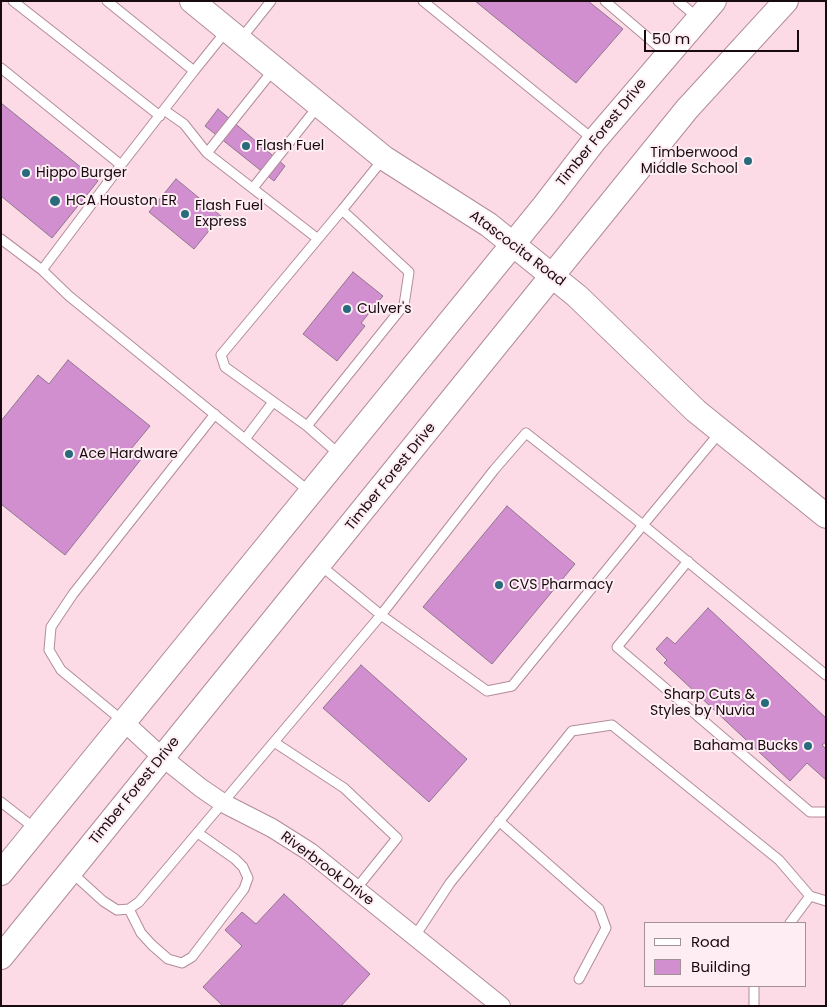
<!DOCTYPE html>
<style>
body{margin:0}
#map{position:relative;width:827px;height:1007px;overflow:hidden;background:#fcdae6;font-family:Poppins,sans-serif}
canvas{display:block}
.frame{position:absolute;inset:0;border:2px solid #180a10;pointer-events:none}
.legend{position:absolute;left:644px;top:922px;width:162px;height:65px;box-sizing:border-box;background:#feedf3;border:1px solid #a29298;margin:0;padding:6px 9px;list-style:none;font-size:15px;color:#180a10}
.legend li{display:flex;align-items:center;gap:10px;height:25px}
.legend b{width:25px;border:1px solid #a29298}
.scale{position:absolute;left:644px;top:30px;width:155px;height:22px;box-sizing:border-box;border:2px solid #180a10;border-top:0;padding-left:6px;font-size:15px;line-height:18px;white-space:nowrap;color:#180a10;-webkit-text-stroke:4px #feedf3;paint-order:stroke}
</style>
<div id="map">
<canvas width="827" height="1007"></canvas>
<div class="frame"></div>
<ul class="legend">
<li><b style="height:6px;background:#fff"></b>Road</li>
<li><b style="height:14px;background:#d28fd0"></b>Building</li>
</ul>
<div class="scale">50 m</div>
</div>
<script>
const ctx = document.querySelector('canvas').getContext('2d');
ctx.lineJoin = 'round';
function fillPath(path, color) { ctx.fillStyle = color; ctx.fill(path, 'evenodd'); }
const shape = rows => new Path2D(rows.map(r => 'M' + r).join(''));
function stroke(path, color, width, dash) { ctx.strokeStyle = color; ctx.lineWidth = width; ctx.lineCap = dash ? 'butt' : 'round'; ctx.setLineDash(dash || []); ctx.stroke(path); }
function write(font, color, halo, rows, align = 'center') {
  ctx.font = font + ' Poppins,sans-serif'; ctx.lineWidth = 4; ctx.setLineDash([]); ctx.textBaseline = 'middle'; ctx.strokeStyle = halo; ctx.fillStyle = color; for (const [text, x, y, turn = 0] of rows) {
    ctx.save(); ctx.translate(x, y); ctx.rotate((+turn || 0) * Math.PI / 180); ctx.textAlign = isNaN(turn) ? turn : align; if (halo) ctx.strokeText(text, 0, 0); ctx.fillText(text, 0, 0); ctx.restore();
  }
}
const building = shape([
 [475,1,588,1,623,29,576,83,475,1],
 [1,103,98,181,52,238,1,196,1,103],
 [218,109,285,166,274,181,205,126,218,109],
 [176,179,221,216,194,249,149,212,176,179],
 [353,272,383,296,361,323,365,326,337,361,303,334,353,272],
 [68,360,150,426,131,449,142,458,65,555,1,504,1,421,38,375,49,384,68,360],
 [507,506,575,564,492,664,423,607,507,506],
 [708,608,826,718,826,742,822,745,826,749,826,780,807,763,790,781,664,663,667,660,656,649,667,637,675,644,708,608],
 [361,665,467,759,429,802,323,708,361,665],
 [284,894,370,974,341,1006,223,1006,203,987,242,946,225,930,242,912,256,924,284,894]
]);
const service = shape([
 [13,1,160,116],
 [107,1,194,71,227,30],
 [423,1,594,140],
 [605,1,667,54],
 [678,1,698,18],
 [240,40,271,1],
 [1,68,121,165,194,71],
 [164,110,184,124,207,153,318,239],
 [207,153,274,69],
 [121,165,42,270,69,296,310,492],
 [253,188,319,105],
 [1,239,42,270],
 [307,426,225,367,221,355,342,210],
 [245,439,273,402],
 [340,455,307,426,404,305,409,272,342,210,384,158],
 [688,561,617,647,810,812,826,812],
 [320,565,381,615,494,470,526,433,643,525,721,431],
 [124,722,61,670,49,650,51,627,73,594,215,414],
 [274,742,344,788,397,838,356,889],
 [1,802,37,830],
 [499,821,599,909,606,928,579,979],
 [71,872,103,901,117,910,129,909,139,902,381,615,487,691,512,686,643,525,826,675],
 [810,896,826,901],
 [129,909,141,933,152,945,168,959,182,963,192,957,244,889,248,878,243,867,235,859,198,833],
 [415,936,450,883,572,731,612,725,779,860,810,896,790,923],
 [754,1006,754,986]
]);
const minor = shape([
 [124,722,162,757,201,788,223,803,272,828,310,852,501,1006]
]);
const secondary = shape([
 [192,1,384,158,489,225,577,296,696,411,826,516],
 [1,873,544,206,594,141,714,1],
 [1,957,687,109,786,1]
]);
const markers = [
 [246,146,5,"#276b7c"],
 [748,161,5,"#276b7c"],
 [26,173,5,"#276b7c"],
 [55,201,6,"#276b7c"],
 [185,214,5,"#276b7c"],
 [347,309,5,"#276b7c"],
 [69,454,5,"#276b7c"],
 [499,585,5,"#276b7c"],
 [765,703,5,"#276b7c"],
 [808,746,5,"#276b7c"]
];
const streetNames = [
 ["Timber Forest Drive",602,133,-51],
 ["Atascocita Road",517,249,37],
 ["Timber Forest Drive",391,477,-51],
 ["Timber Forest Drive",135,791,-51],
 ["Riverbrook Drive",327,869,37]
];
const poiNames = [
 ["Flash Fuel",256,146],
 ["Timberwood",738,153,"right"],
 ["Middle School",738,169,"right"],
 ["Hippo Burger",36,173],
 ["HCA Houston ER",66,201],
 ["Flash Fuel",195,206],
 ["Express",195,222],
 ["Culver's",357,309],
 ["Ace Hardware",79,454],
 ["CVS Pharmacy",509,585],
 ["Sharp Cuts &",755,695,"right"],
 ["Styles by Nuvia",755,711,"right"],
 ["Bahama Bucks",798,746,"right"]
];
fillPath(building, '#d28fd0');
stroke(building, '#8f758f', 1);
stroke(service, '#b28c9a', 11);
stroke(minor, '#b28c9a', 20);
stroke(secondary, '#b28c9a', 26);
stroke(service, '#fff', 9);
stroke(minor, '#fff', 18);
stroke(secondary, '#fff', 24);
for (const [x, y, r, color] of markers) { const dot = new Path2D(); dot.arc(x, y, r, 0, 2 * Math.PI); ctx.fillStyle = color; ctx.fill(dot); stroke(dot, '#feedf3', 2); }
write('14px', '#180a10', '#feedf3', streetNames);
write('14px', '#180a10', '#feedf3', poiNames, 'left');
</script>
